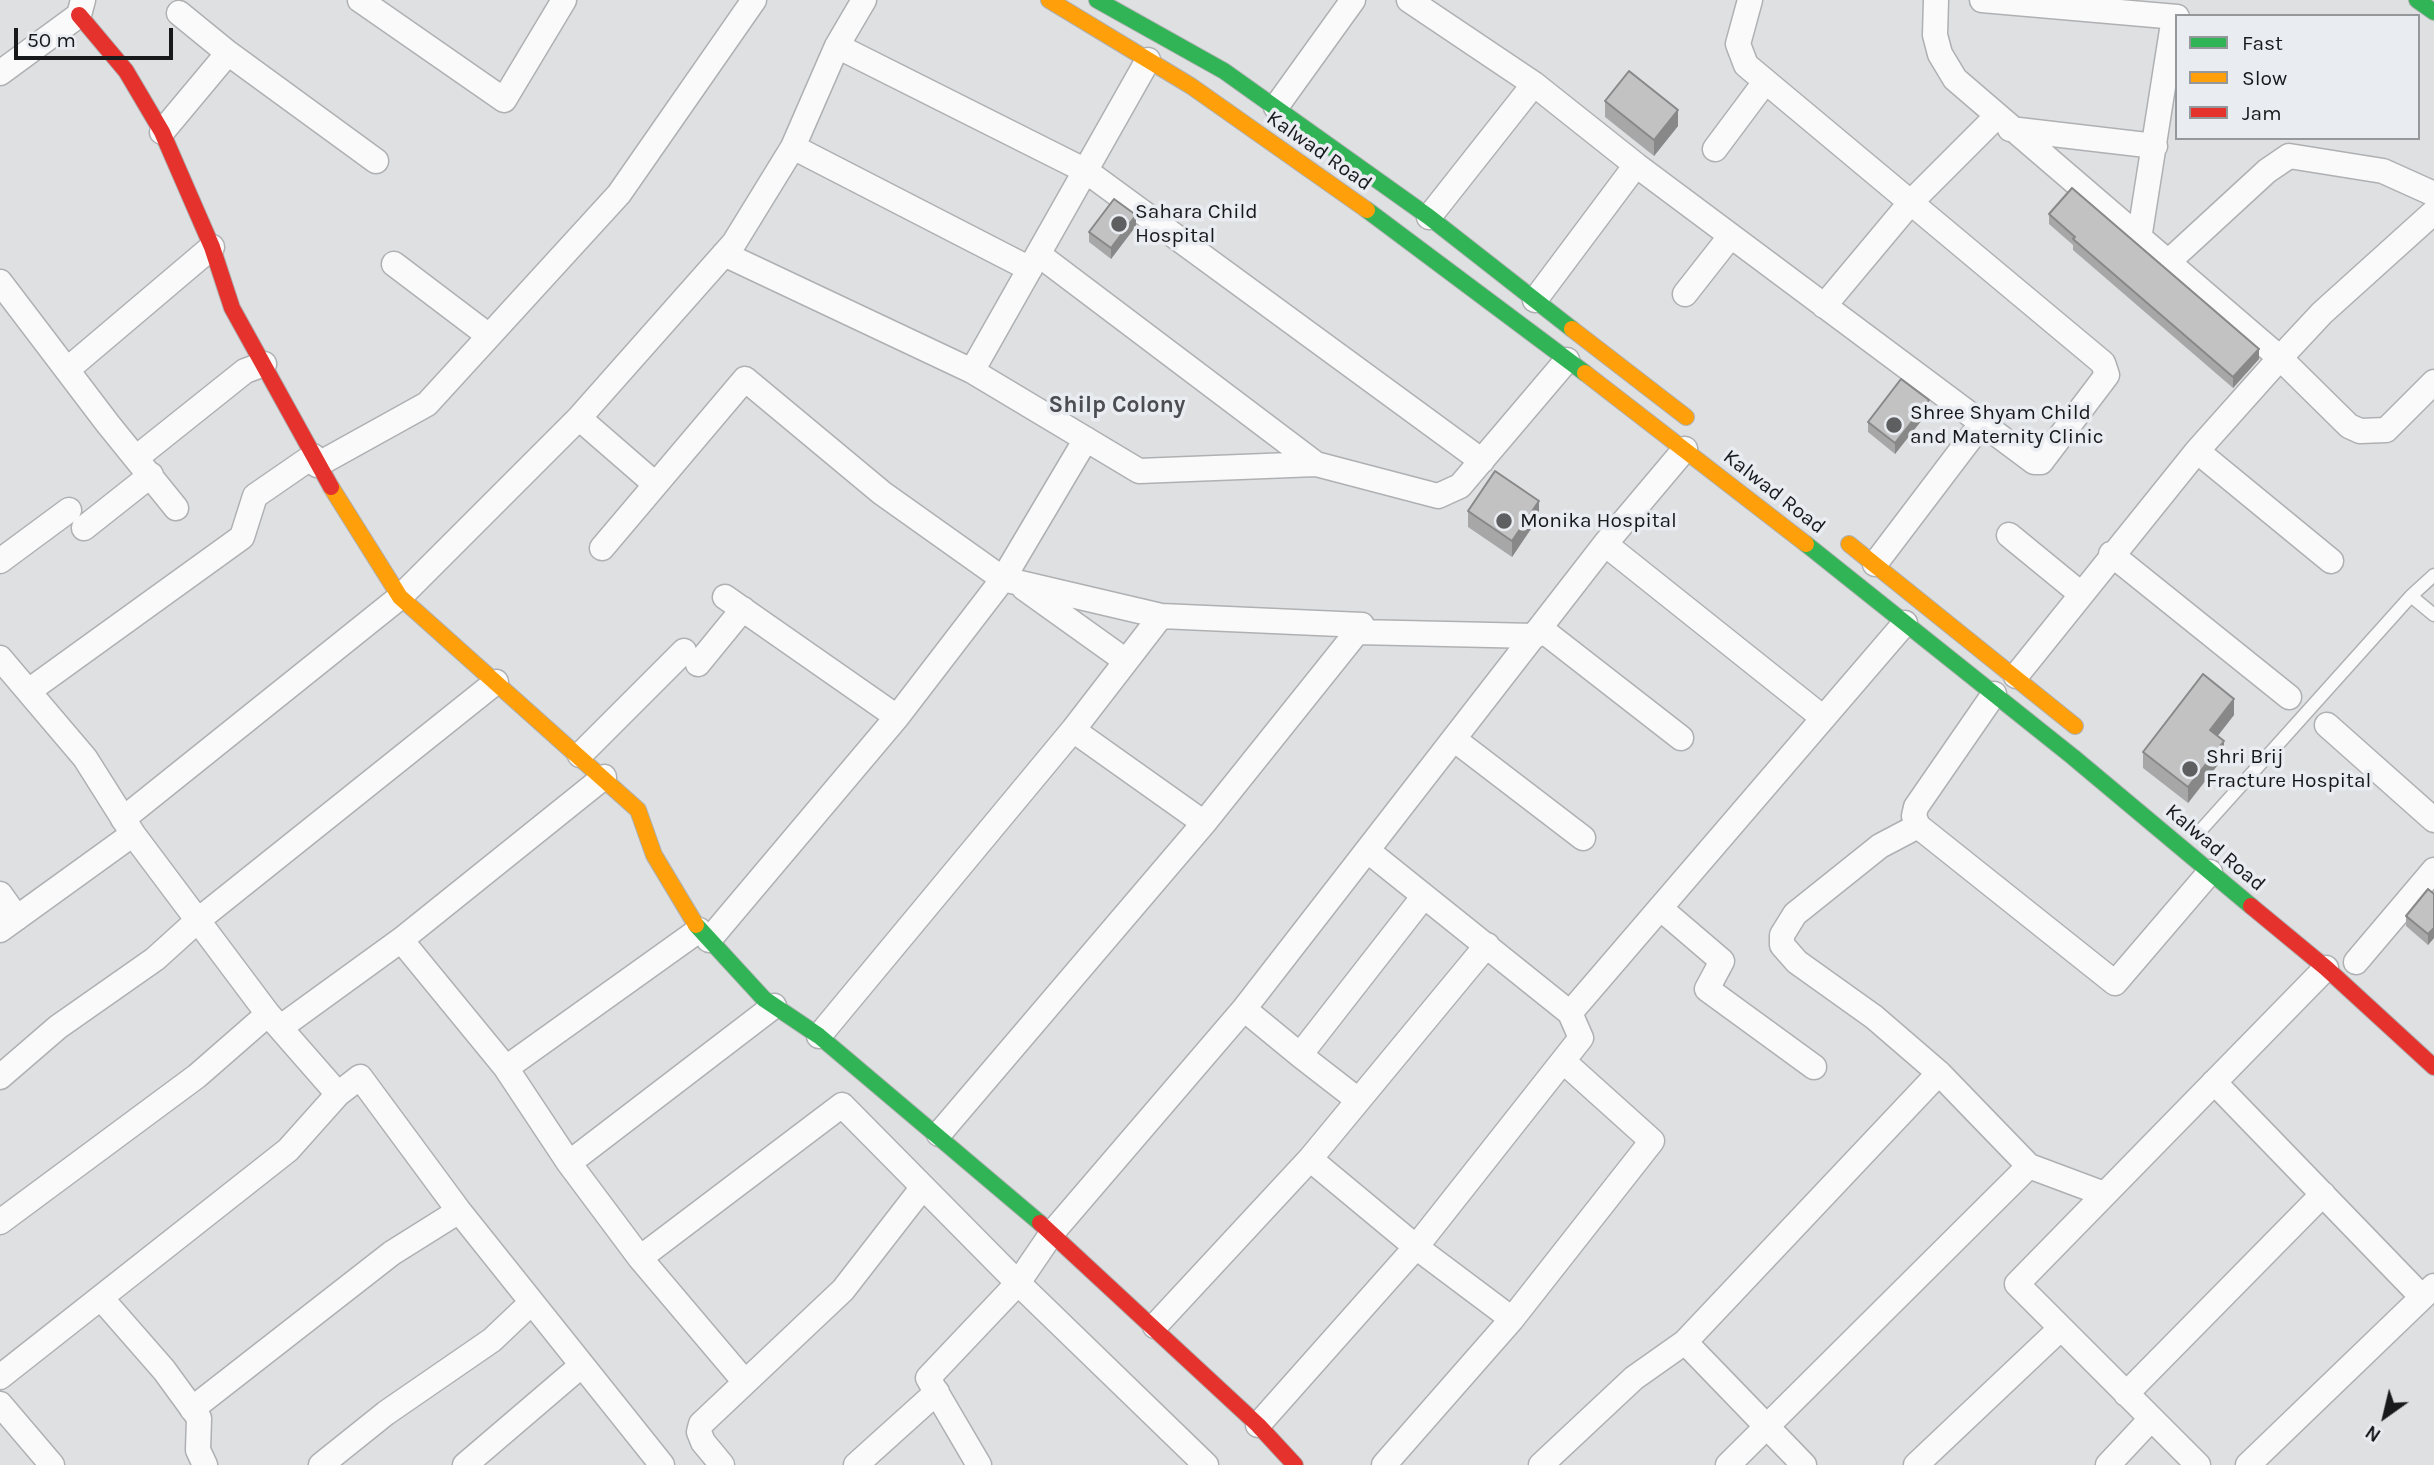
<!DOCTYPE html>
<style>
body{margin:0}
#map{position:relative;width:2434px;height:1465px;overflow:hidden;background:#dee0e2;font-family:Karla,sans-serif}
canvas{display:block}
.legend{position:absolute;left:2175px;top:14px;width:245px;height:126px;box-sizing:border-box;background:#e9ecf1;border:2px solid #95989b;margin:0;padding:9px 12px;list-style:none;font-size:21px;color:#18191b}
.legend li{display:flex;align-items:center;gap:14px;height:35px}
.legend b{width:35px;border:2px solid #95989b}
.north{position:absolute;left:2350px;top:1381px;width:70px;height:70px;-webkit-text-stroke:5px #e9ecf1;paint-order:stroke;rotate:214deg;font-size:19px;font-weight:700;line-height:28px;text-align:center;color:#18191b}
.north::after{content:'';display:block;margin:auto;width:24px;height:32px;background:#18191b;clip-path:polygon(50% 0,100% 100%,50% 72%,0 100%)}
.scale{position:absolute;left:14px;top:28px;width:159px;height:32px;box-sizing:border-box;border:4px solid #18191b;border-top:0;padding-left:9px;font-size:21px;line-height:24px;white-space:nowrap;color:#18191b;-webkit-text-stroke:5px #e9ecf1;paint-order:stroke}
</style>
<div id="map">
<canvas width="2434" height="1465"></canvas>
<ul class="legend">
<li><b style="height:9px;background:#30b455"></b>Fast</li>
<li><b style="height:9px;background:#ff9f0a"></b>Slow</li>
<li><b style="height:9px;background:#e5322d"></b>Jam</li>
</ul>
<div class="north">N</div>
<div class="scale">50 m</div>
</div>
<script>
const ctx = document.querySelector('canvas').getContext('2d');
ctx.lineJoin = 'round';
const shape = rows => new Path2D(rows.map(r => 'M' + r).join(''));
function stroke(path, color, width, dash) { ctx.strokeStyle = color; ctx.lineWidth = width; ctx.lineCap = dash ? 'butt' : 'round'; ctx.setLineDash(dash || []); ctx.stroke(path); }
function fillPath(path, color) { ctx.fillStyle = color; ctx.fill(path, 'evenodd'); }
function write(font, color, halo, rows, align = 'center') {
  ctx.font = font + ' Karla,sans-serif'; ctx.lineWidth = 7; ctx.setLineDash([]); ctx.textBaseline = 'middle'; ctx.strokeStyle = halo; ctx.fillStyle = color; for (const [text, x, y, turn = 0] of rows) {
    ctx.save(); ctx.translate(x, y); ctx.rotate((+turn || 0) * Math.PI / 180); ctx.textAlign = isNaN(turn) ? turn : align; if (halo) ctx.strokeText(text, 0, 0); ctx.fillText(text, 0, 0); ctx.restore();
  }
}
const lane = shape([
 [2411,596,2434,615],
 [2201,830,2411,596,2434,575]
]);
const street = shape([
 [360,0,504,100,564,0],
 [1409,0,1534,84,1636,165,1535,300],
 [1936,0,1935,35,1940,54,1955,79,2280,358,2349,426,2360,431,2386,430,2434,382],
 [1982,0,2177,17],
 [837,46,1086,171,1482,461],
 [228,53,376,161],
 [0,73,79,15,83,0],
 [1276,107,1353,0],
 [2010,129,2155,146],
 [162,132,228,53,179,13],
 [793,147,1030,269],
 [1715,149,1765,82],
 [1636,165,2034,462,2041,462,2107,375,2103,363,1746,65,1738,44,1750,0],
 [1429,217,1534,84],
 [2139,239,2174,17],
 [724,254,972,371,1139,471,1316,464,1438,496,1460,486,1567,360],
 [1038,254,1316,464],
 [2167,263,2267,171,2289,156,2383,171,2434,194],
 [394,264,489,336],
 [0,282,108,424,176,508],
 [1685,294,1729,238],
 [1824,306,1911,202,1996,117],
 [68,369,212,247],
 [972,371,1148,60],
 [579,418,655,484],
 [2197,451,2331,561],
 [136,458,245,371,264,364],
 [317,465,427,404,619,194,754,0],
 [84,528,151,475],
 [2009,535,2081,594],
 [1605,544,1822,717],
 [602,548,745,379,882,493,1003,579,1161,616,1362,625,1357,632,1535,636],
 [2111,554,2289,697],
 [0,561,69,510],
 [1875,564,1982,423],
 [1024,588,1126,661],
 [725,597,897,717],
 [1541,629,1681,738],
 [0,658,85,758,133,834,268,1014,338,1094,360,1077,459,1211,662,1465],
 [698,664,743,609],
 [2016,676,2197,451,2280,358,2322,313,2434,212],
 [30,690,242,537,255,496,313,456],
 [1994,694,1916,807,1914,816,1918,826,2115,983,2210,872],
 [2327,725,2434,820],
 [1073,730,1204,823],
 [1455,740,1583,838],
 [580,755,684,651],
 [123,819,400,597,579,418,734,243,793,147,837,46,864,0],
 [1918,826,1880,846,1795,914,1782,935,1782,945,1797,962,1874,1017,1939,1073,2029,1166,2104,1194],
 [0,894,17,918],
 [1660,908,1722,961,1707,989,1814,1067],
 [0,930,133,834],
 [401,940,506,1068,569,1163,640,1258,745,1382],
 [709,940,897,717,1003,579,1086,439],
 [2356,962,2434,870],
 [1244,1009,1300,1055,1424,896],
 [1570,1013,1905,623],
 [281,1027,401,940,604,777],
 [819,1036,1073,730,1161,616],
 [1300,1055,1358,1100],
 [506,1068,699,930],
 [0,1077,58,1027,155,959,197,921,496,682],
 [2214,1082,2422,1297],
 [939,1134,1204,823,1357,632],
 [1310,1159,1416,1247,1512,1319],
 [569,1163,774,1006],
 [0,1222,197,1076,268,1014],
 [640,1258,842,1105,1018,1283,1206,1465],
 [101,1298,164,1370,199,1418,198,1450,205,1465],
 [1155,1326,1310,1159,1487,945],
 [1685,1342,1804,1465],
 [0,1377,288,1150,338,1094],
 [2126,1394,2323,1194],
 [0,1404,52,1465],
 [192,1409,392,1253,459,1211],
 [1258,1425,1416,1247,1581,1038,1570,1013,1368,851],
 [321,1465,386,1413,492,1340,531,1303],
 [465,1465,582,1365],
 [722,1465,703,1442,699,1432,701,1424,843,1290,923,1187],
 [856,1465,937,1392],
 [979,1465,928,1378,1018,1283,1052,1233,1244,1009,1605,544,1685,449],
 [1384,1465,1512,1319,1652,1141,1563,1061],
 [1541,1465,1634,1378,1685,1342,1939,1073],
 [1728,1465,2029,1166],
 [1916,1465,2060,1329],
 [2108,1465,2151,1419],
 [2198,1465,2017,1284,2326,968],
 [2248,1465,2434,1286]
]);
const fast = shape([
 [1097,0,1224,71,1429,217,1572,329],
 [2417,0,2434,12],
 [1367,210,1585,373],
 [1806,544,2073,757,2251,906],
 [696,925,764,999,819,1036,1040,1223]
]);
const slow = shape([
 [1049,0,1191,86,1367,210],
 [1572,329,1686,417],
 [1585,373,1806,544],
 [331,487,400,597,638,810,654,855,696,925],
 [1849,544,2075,726]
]);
const jam = shape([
 [79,15,126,71,162,132,212,247,232,308,331,487],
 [2251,906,2326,968,2434,1067],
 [1040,1223,1258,1425,1295,1465]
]);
const wall = shape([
 [1605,101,1678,126,1654,156,1605,117],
 [2049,214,2259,359,2233,388,2073,250,2073,245,2049,224],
 [1136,226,1111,259,1089,242,1089,232],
 [1929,411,1895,454,1868,432,1868,422],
 [1468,511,1539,517,1512,557,1468,527],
 [2234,715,2217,736,2224,757,2188,803,2143,768,2143,752],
 [2434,894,2434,938,2428,945,2406,926,2406,916]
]);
const shadedWall = shape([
 [1678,110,1678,126,1654,156,1654,140],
 [1136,215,1136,226,1111,259,1111,248],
 [2259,349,2259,359,2233,388,2233,377],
 [1929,400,1929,411,1895,454,1895,443],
 [1539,501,1539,517,1512,557,1512,541],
 [2234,699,2234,715,2210,746,2210,730],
 [2224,741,2224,757,2188,803,2188,787],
 [2434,928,2434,938,2428,945,2428,934]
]);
const building = shape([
 [1629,71,1678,110,1654,140,1605,101,1629,71],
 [2072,188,2259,349,2233,377,2073,239,2075,237,2049,214,2072,188],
 [1114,199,1136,215,1111,248,1089,232,1114,199],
 [1901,379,1929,400,1895,443,1868,422,1901,379],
 [1495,471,1539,501,1512,541,1468,511,1495,471],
 [2203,674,2234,699,2210,730,2224,741,2188,787,2143,752,2203,674],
 [2428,889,2434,894,2434,928,2428,934,2406,916,2428,889]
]);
const markers = [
 [1119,224,9,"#5d5f61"],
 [1894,425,9,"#5d5f61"],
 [1504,521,9,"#5d5f61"],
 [2190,769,9,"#5d5f61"]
];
const streetNames = [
 ["Kalwad Road",1319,151,35],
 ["Kalwad Road",1774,492,38],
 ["Kalwad Road",2215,848,40]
];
const poiNames = [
 ["Sahara Child",1135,212],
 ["Hospital",1135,236],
 ["Shree Shyam Child",1910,413],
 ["and Maternity Clinic",1910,437],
 ["Monika Hospital",1520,521],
 ["Shri Brij",2206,757],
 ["Fracture Hospital",2206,781]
];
const neighbourhoodNames = [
 ["Shilp Colony",1117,405]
];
stroke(lane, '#afb0b2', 15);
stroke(street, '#afb0b2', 27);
stroke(fast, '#afb0b2', 18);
stroke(slow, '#afb0b2', 18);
stroke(jam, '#afb0b2', 18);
stroke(lane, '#fafafb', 12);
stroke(street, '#fafafb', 24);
stroke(fast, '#30b455', 16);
stroke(slow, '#ff9f0a', 16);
stroke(jam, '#e5322d', 16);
fillPath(wall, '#a7a7a8');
fillPath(shadedWall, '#888');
fillPath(building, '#c2c2c3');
stroke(building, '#888', 2);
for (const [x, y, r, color] of markers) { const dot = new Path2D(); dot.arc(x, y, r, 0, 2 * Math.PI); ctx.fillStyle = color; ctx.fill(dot); stroke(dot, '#e9ecf1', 2.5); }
write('21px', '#18191b', '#e9ecf1', streetNames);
write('21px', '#18191b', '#e9ecf1', poiNames, 'left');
write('bold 23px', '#4b4d52', '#e9ecf1', neighbourhoodNames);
</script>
